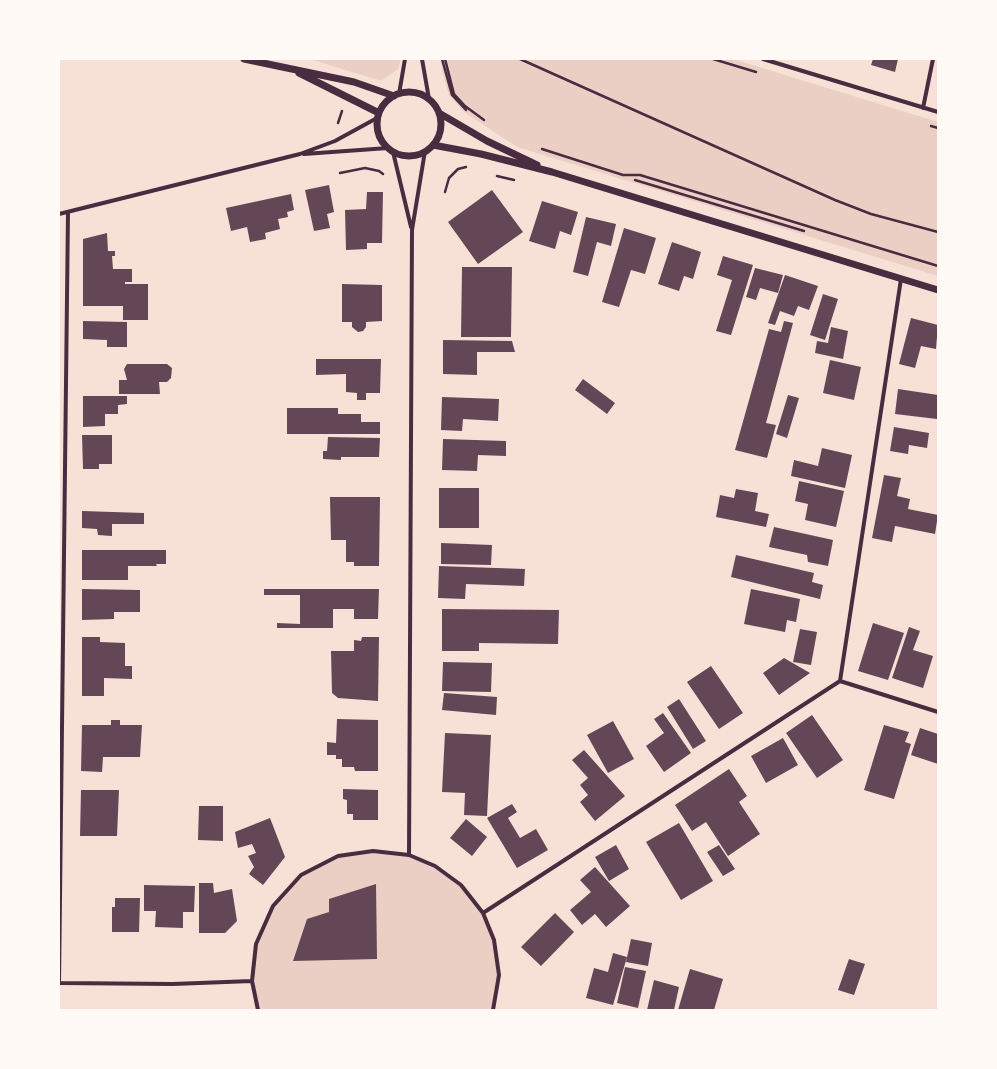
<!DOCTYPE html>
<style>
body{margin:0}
#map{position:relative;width:997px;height:1069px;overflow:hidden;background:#f7e1d7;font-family:Roboto,sans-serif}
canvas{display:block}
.frame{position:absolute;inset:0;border:60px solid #fffaf5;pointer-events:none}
</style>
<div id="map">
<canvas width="997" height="1069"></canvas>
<div class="frame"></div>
</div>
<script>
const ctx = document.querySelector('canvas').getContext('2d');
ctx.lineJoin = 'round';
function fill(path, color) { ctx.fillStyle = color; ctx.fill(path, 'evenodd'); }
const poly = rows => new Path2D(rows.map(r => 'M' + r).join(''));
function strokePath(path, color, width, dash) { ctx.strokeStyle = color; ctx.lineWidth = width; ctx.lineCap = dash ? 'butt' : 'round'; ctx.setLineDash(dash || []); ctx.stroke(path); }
const green = poly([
 [310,59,401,59,398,69,381,81],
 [441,59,733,59,938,122,938,276,517,147,464,112,449,95,442,71],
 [373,851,409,855,435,866,461,885,483,913,494,940,499,975,493,1010,258,1010,252,981,256,944,273,906,301,875,338,856]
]);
const building = poly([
 [873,59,898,59,895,72,871,65],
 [329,185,334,212,327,214,330,228,314,231,305,190],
 [492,190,523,232,478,264,448,222],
 [367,192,383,192,382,243,367,243,367,249,346,250,345,210,366,209],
 [291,194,294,210,287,212,288,217,278,219,280,229,265,233,266,239,250,242,247,227,231,231,226,208],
 [542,201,578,212,571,235,560,231,555,249,529,241],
 [586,217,616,224,611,246,597,242,588,276,573,272],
 [624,228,656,238,645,274,631,270,619,307,602,302],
 [107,233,108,251,115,251,115,256,112,256,113,269,132,269,132,282,125,282,125,284,148,284,148,320,123,320,123,306,83,306,83,239],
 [672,242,701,252,693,279,684,276,679,291,658,284],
 [723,256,753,265,731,335,716,331,732,280,717,275],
 [462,267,512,267,511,337,461,337],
 [755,268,783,275,778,293,760,288,756,300,746,297],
 [785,275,818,286,809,310,798,306,794,316,780,311,775,325,768,323],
 [342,284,382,285,382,321,366,322,366,327,363,331,358,332,352,327,352,322,342,322],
 [823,294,838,299,825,340,810,335],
 [911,318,938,325,936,349,921,346,915,368,899,364],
 [83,321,127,322,127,347,107,347,107,340,83,339],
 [784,321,793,323,766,423,776,425,767,458,735,450,769,329,781,332],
 [831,327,848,331,843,359,815,353,817,341,828,343],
 [443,340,512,341,515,352,477,352,477,375,443,374],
 [316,359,381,359,380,393,366,393,366,400,357,400,357,393,346,392,346,374,316,375],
 [830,360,861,367,854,400,823,393],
 [127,364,167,364,172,368,171,378,167,382,159,382,160,394,119,394,119,380,127,380,124,369],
 [583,379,615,403,607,414,575,390],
 [898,389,938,395,937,419,895,414],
 [788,395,799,398,787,438,776,434],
 [83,396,127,396,127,404,118,405,118,414,105,414,105,426,83,427],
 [442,397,499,399,498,421,463,419,462,431,441,430],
 [287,408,338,408,338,414,361,414,361,422,380,422,380,434,287,434],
 [894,427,929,433,927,448,909,445,908,454,890,451],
 [82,435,112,435,112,464,99,464,99,469,83,469],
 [328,437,380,438,379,457,341,457,341,460,323,459,323,451,327,451],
 [443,439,506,441,506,456,478,455,477,471,442,470],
 [822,448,852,455,845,488,791,476,794,460,818,466],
 [884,475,901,478,897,496,910,499,908,509,938,515,935,534,895,526,892,542,872,538],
 [799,481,844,491,836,527,805,520,808,504,795,501],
 [439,488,479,488,479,528,439,528],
 [736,489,758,493,755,511,769,514,766,527,716,517,720,495,734,498],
 [330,497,380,497,379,566,354,566,354,562,346,562,346,540,331,540],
 [82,511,144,513,144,524,112,524,112,536,98,535,97,529,82,528],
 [774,527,833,540,828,566,808,562,807,555,769,547],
 [441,543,492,545,491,565,441,564],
 [82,550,166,550,166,564,156,564,157,566,128,566,128,580,82,580],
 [736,555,814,573,812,582,823,585,820,599,731,577],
 [439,566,525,569,524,586,466,584,465,599,438,598],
 [82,589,140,590,140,612,114,612,114,619,82,620],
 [264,589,379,589,378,619,354,619,354,609,333,609,333,628,277,628,277,623,300,624,300,595,264,595],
 [751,589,800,599,796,622,787,620,785,632,744,624],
 [442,609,559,610,558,644,479,643,479,651,442,651],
 [873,623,904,633,888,680,858,671],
 [909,627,920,631,913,650,933,656,923,688,892,678],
 [800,629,817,632,811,665,793,662],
 [82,637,100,637,100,642,125,643,125,666,132,666,132,679,104,678,104,696,82,696],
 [362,637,379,637,378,701,338,698,332,693,331,651,354,651,354,640,361,641],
 [784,658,810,673,779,695,763,673],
 [443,662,492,663,491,692,442,691],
 [711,666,743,713,719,729,687,682],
 [444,693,497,697,496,715,442,710],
 [679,699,706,741,693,749,667,707],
 [663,713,691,753,664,772,646,746,664,733,654,719],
 [812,715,843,760,817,778,786,733],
 [337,719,378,720,378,771,355,771,354,767,342,767,342,759,336,759,336,755,327,755,327,742,336,743],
 [111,720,120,720,120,725,142,725,140,757,103,757,102,772,81,771,82,725,111,725],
 [613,721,634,759,608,773,587,735],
 [884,725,909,732,905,742,911,744,894,799,864,790],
 [920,728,938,734,938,764,911,755],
 [445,733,491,735,487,816,464,815,465,793,442,792],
 [783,738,798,765,766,783,751,756],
 [584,750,625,796,595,821,580,802,588,795,580,785,588,778,572,760],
 [729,769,747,796,739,802,760,834,728,856,706,822,692,831,675,805],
 [343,789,378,790,378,820,353,820,353,814,347,814,347,800,343,799],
 [81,790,119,790,117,836,80,836],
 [512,804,517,812,508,818,520,838,536,829,548,850,517,868,487,818],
 [199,806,223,806,223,841,198,840],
 [270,818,285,857,263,885,249,874,254,867,248,856,256,853,252,844,238,848,235,832],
 [466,819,487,837,472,856,450,838],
 [679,823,713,881,681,900,646,842],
 [616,845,629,869,609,881,595,857],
 [719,845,735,869,723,876,707,852],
 [595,867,630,906,606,927,595,914,582,925,570,910,591,892,580,880],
 [199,883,213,883,214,893,232,889,237,921,225,933,199,933],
 [376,884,377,959,293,961,307,919,329,912,329,899],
 [144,885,195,886,194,912,183,912,183,928,155,927,156,911,144,911],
 [115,898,140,898,139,932,112,932,112,907,115,907],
 [555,913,574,932,541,966,521,947],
 [631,939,652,943,648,966,626,962],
 [613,953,627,957,613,1005,586,998,594,968,608,972],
 [849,959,865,964,854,995,838,990],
 [625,967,646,971,638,1008,617,1003],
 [690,969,723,979,714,1010,678,1010],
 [654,980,679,987,674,1010,647,1010]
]);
const path = poly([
 [442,59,452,95,466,110],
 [445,59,454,94,465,106,484,120],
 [520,59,835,200,871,214,938,232],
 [713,59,756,72],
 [338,123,342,111],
 [931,126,938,128],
 [542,149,623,175,640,175,938,266],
 [340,173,365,168,379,171,383,174],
 [497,176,514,180],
 [635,180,804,231],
 [445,192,449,178,458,169,466,167]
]);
const minor = poly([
 [422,59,429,99],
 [763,59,938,112],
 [399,94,405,59],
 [923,108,933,59],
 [393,152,411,227],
 [304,154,388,148],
 [59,214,300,154,335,141,377,118],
 [840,681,901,279],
 [840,681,938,712],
 [409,855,412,230,425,151],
 [483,913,840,681],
 [59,983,68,212],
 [59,983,173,984,252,981],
 [258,1010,252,981,256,944,273,906,301,875,338,856,373,851,409,855,435,866,461,885,483,913,494,940,499,975,493,1010]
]);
const tertiary = poly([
 [244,59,354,82,394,96],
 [299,73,379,113],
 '377 124a32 32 0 1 1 64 0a32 32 0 1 1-64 0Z',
 [439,113,487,141,537,165],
 [433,145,481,154,552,172,938,290]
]);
fill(green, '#ebcfc5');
fill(building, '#644757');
strokePath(path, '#4a2c40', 2.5);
strokePath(minor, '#4a2c40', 4);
strokePath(tertiary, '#4a2c40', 7);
</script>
